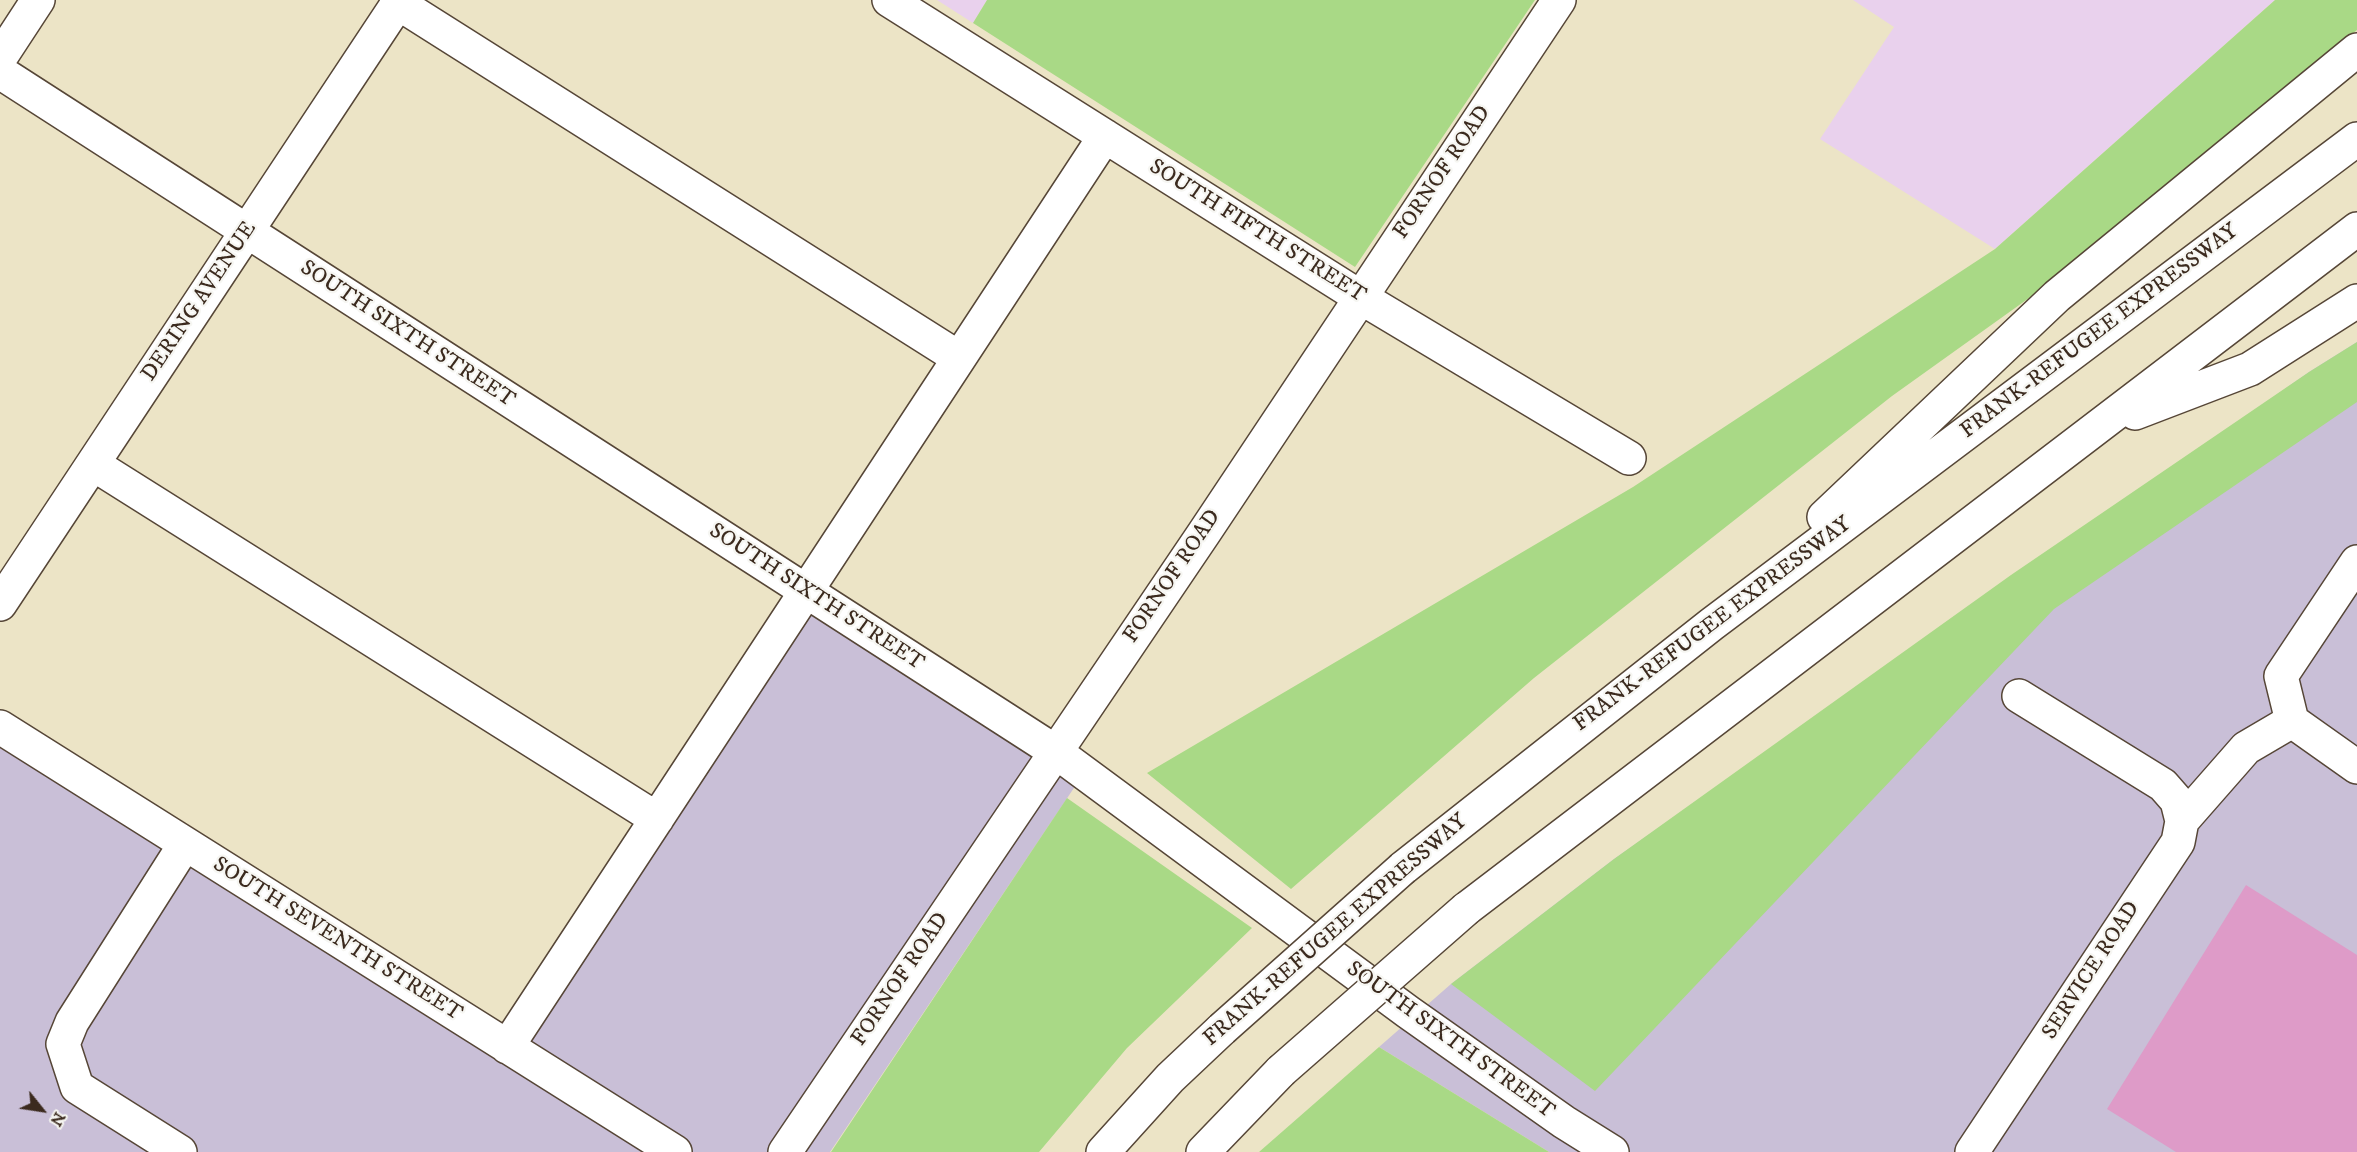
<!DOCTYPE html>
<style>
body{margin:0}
#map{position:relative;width:2357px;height:1152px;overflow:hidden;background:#ece4c6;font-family:"IM FELL DW Pica",serif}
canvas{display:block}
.north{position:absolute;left:12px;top:1080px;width:60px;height:60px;-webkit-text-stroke:4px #f6f6f2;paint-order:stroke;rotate:120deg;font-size:16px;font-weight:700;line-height:24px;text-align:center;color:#3b2a1e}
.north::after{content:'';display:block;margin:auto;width:21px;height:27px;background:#3b2a1e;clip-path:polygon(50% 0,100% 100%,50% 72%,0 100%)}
</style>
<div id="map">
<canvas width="2357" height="1152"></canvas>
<div class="north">N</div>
</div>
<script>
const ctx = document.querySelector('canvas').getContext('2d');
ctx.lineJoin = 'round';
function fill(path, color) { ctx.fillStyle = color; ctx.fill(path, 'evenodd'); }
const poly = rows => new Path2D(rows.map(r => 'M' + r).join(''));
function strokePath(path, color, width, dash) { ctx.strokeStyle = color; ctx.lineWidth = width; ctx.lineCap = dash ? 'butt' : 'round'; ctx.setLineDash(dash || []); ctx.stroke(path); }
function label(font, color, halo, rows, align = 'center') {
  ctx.font = font + ' "IM FELL DW Pica",serif'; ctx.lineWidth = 4.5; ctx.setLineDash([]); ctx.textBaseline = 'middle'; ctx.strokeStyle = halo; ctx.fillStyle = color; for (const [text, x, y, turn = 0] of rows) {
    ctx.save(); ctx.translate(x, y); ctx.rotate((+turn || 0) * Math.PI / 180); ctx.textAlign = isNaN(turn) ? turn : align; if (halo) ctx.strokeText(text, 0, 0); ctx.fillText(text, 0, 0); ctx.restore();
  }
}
const built = poly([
 [937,0,987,0,973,23],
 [1853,0,2275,0,1995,249,1820,139,1894,27]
]);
const industrial = poly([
 [2357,342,2357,1152,1549,1152,1379,1047,1451,984,1614,859,2309,372],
 [808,581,1090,764,830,1152,0,1152,0,729,503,1051]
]);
const green = poly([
 [987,0,1535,0,1355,267,973,23],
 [2275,0,2357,0,2357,30,2043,288,1892,396,1534,678,1291,889,1147,773,1633,487,1995,249],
 [2357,342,2357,402,2054,609,1595,1091,1451,984,1614,859,2011,575,2309,372],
 [1067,798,1252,928,1127,1048,1039,1152,831,1152],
 [1379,1047,1549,1152,1259,1152]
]);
const building = poly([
 [2246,885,2357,955,2357,1152,2176,1152,2107,1109]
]);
const minor = poly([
 [889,0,1360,297,1629,458],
 [398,3,959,358],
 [0,58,38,0],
 [0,72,1056,752,1408,1012,1564,1122,1612,1152],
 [93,464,657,819],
 [2357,562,2281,676,2292,721,2357,767],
 [0,604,400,0],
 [0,727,675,1152],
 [2182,821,2246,748,2292,721],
 [507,1047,1105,136],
 [180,1152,77,1087,63,1044,72,1022,185,844],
 [785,1152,1204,533,1559,0],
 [1972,1152,2178,842,2182,821,2177,801,2163,785,2019,696]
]);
const highway = poly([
 [2135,413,2250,369,2357,301],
 [1824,517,2057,296,2357,50],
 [1403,868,1712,624,2357,139],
 [1466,909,2357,229],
 [1103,1152,1170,1078,1222,1029],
 [1203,1152,1281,1071]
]);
const highwayBridge = poly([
 [1222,1029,1403,868],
 [1281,1071,1466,909]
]);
const streetNames = [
 ["FORNOF ROAD",1443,173,-56],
 ["SOUTH FIFTH STREET",1257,232,32],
 ["DERING AVENUE",200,302,-56],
 ["FRANK-REFUGEE EXPRESSWAY",2100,332,-37],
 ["SOUTH SIXTH STREET",407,335,33],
 ["FORNOF ROAD",1173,577,-56],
 ["SOUTH SIXTH STREET",816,598,33],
 ["FRANK-REFUGEE EXPRESSWAY",1713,625,-37],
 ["FRANK-REFUGEE EXPRESSWAY",1336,931,-41],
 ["SOUTH SEVENTH STREET",337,940,32],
 ["SERVICE ROAD",2092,971,-57],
 ["FORNOF ROAD",901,980,-56],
 ["SOUTH SIXTH STREET",1450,1041,36]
];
fill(built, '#e9d1ed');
fill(industrial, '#c9bfd7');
fill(green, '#a9d986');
fill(building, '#de9bc8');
strokePath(minor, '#564637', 36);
strokePath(highway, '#564637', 36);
strokePath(minor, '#fff', 33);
strokePath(highway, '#fff', 33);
strokePath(highwayBridge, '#564637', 36, []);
strokePath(highwayBridge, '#fff', 33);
label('22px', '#3b2a1e', '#f6f6f2', streetNames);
</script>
